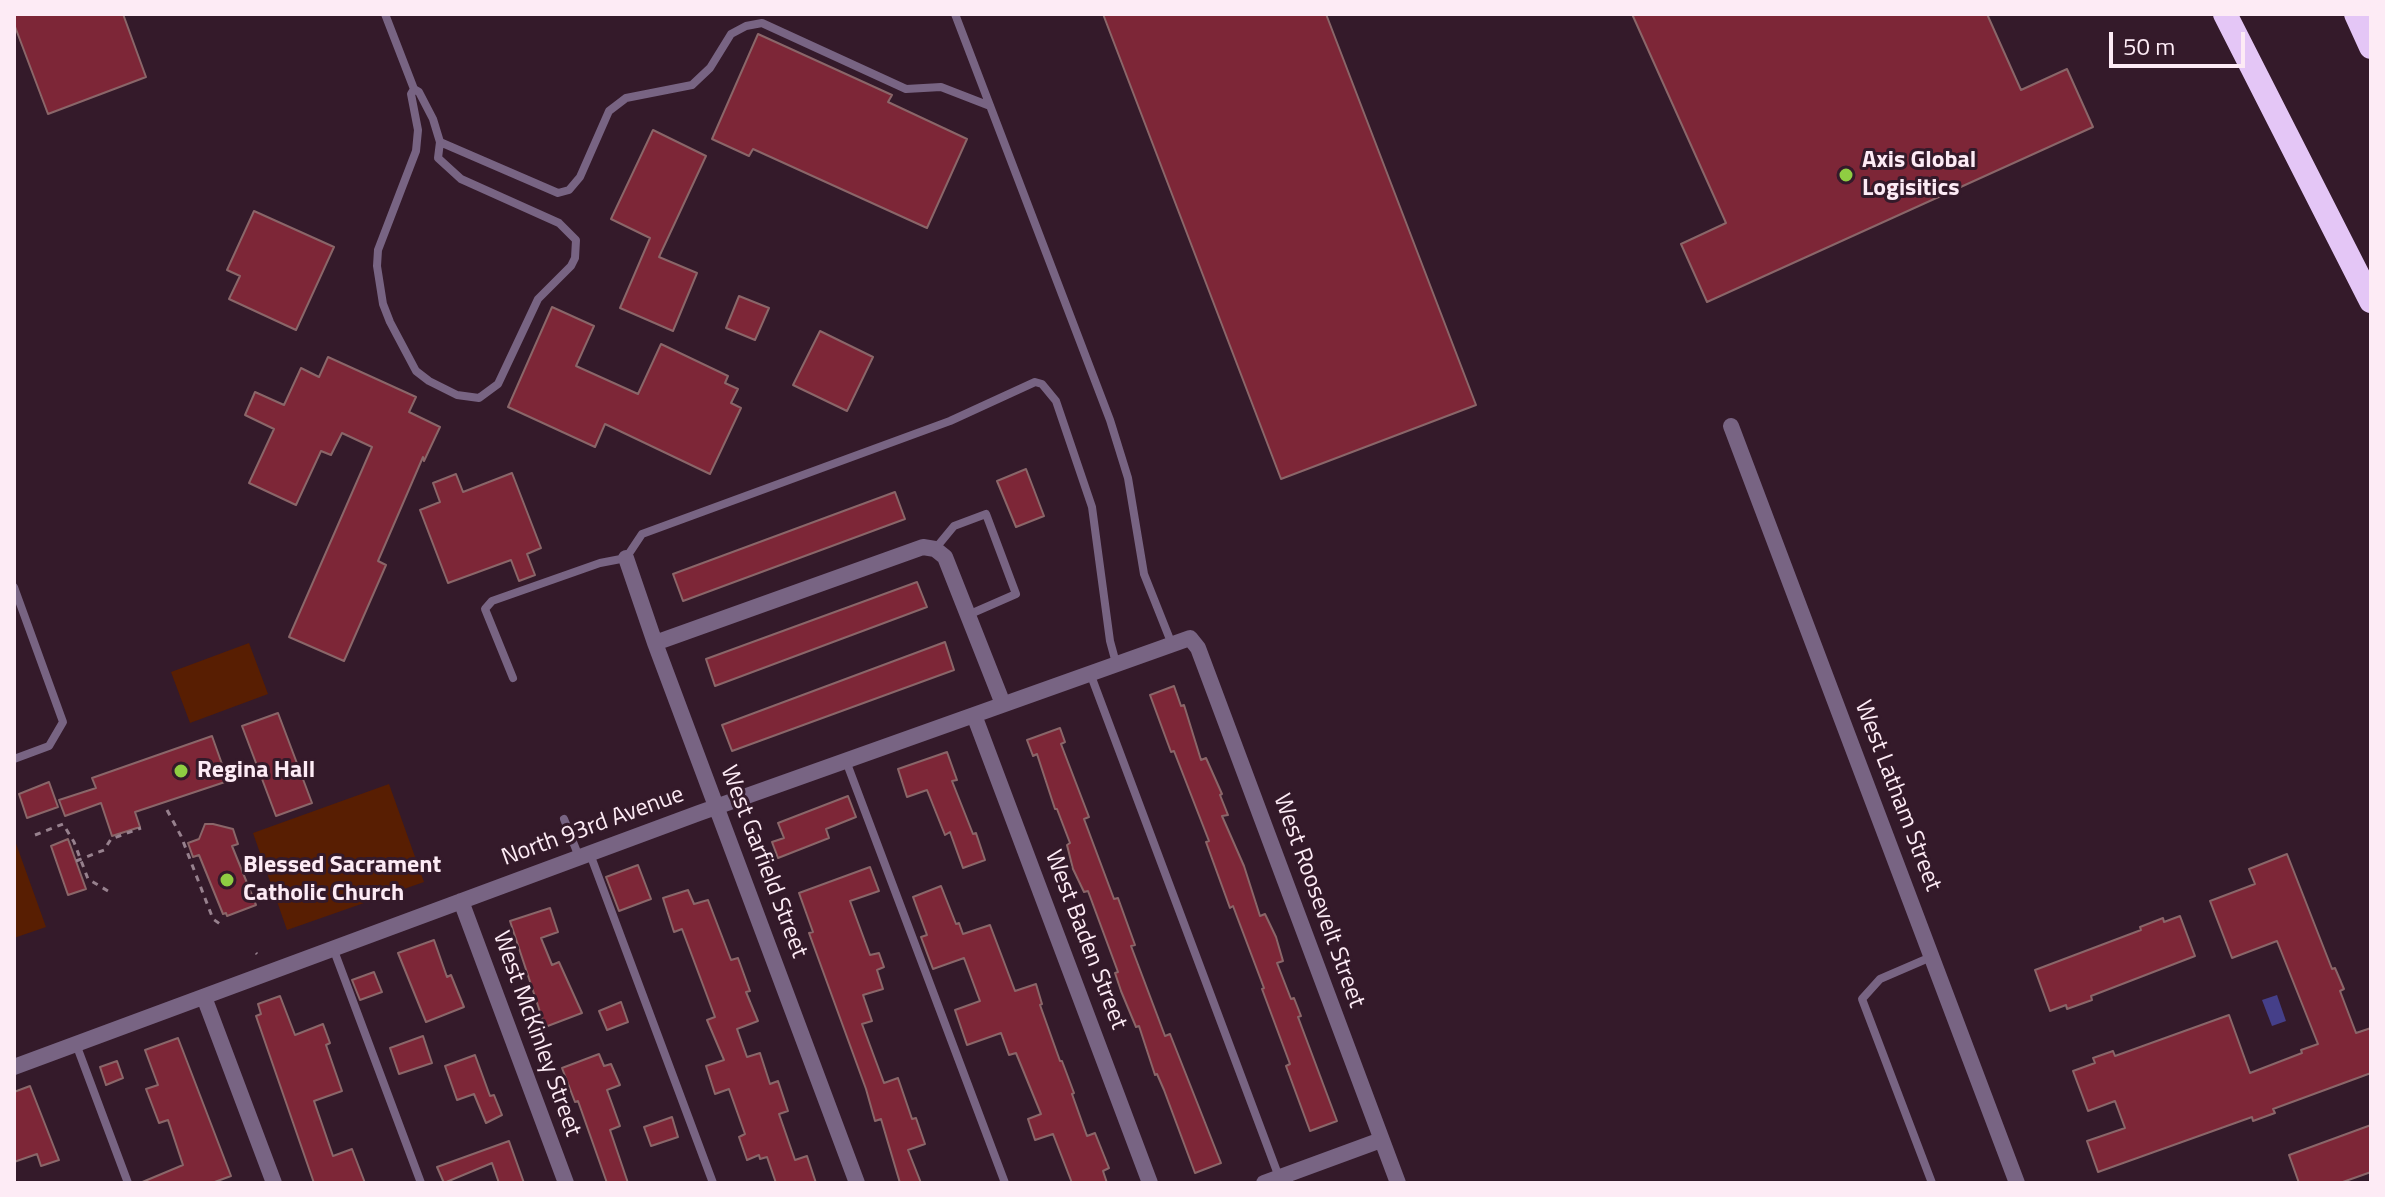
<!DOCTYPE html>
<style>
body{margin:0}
#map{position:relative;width:2385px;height:1197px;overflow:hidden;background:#341a2a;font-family:"Titillium Web",sans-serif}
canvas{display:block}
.frame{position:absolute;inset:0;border:16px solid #fdebf5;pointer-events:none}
.scale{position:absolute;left:2109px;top:32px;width:136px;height:36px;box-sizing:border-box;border:4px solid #fdebf5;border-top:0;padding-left:10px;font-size:24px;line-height:28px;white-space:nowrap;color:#fdebf5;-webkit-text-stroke:6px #341a2a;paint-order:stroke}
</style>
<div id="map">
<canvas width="2385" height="1197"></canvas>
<div class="frame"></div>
<div class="scale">50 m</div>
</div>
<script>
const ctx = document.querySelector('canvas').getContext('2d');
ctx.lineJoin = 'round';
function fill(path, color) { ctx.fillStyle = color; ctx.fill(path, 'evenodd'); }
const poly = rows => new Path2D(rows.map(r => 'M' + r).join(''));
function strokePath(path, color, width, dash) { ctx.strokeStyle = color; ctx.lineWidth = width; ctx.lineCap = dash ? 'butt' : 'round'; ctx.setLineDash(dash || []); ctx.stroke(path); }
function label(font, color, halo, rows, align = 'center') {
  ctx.font = font + ' "Titillium Web",sans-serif'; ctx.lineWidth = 6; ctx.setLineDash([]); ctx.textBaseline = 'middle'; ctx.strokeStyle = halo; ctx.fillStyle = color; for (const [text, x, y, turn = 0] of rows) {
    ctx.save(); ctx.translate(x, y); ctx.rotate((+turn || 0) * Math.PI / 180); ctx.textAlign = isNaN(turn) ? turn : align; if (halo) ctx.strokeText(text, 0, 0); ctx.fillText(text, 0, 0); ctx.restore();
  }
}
const green = poly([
 [249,643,268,694,190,723,171,672],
 [389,784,424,882,287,930,253,833],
 [14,838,46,927,14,938]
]);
const water = poly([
 [2277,995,2286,1021,2272,1026,2262,1000]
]);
const building = poly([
 [14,14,123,14,146,77,48,114,14,24,14,14],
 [1103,14,1326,14,1476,405,1281,479,1103,14],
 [1632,14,1987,14,2021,90,2067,69,2093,127,1707,302,1681,244,1726,223,1632,14],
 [758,34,892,95,888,102,967,139,927,228,753,149,749,156,712,139,758,34],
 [653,130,706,156,659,257,697,273,673,331,620,308,650,238,611,219,653,130],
 [254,211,334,247,296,330,229,299,240,276,227,270,254,211],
 [739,296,769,308,755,340,726,328,739,296],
 [552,307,594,326,576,366,638,394,661,344,728,376,725,383,738,389,731,403,741,408,710,474,605,424,595,447,508,407,552,307],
 [820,331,873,357,847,411,793,385,820,331],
 [328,357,416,397,409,412,440,427,424,461,423,457,378,561,386,565,344,661,289,637,372,447,342,433,331,455,321,451,296,505,249,483,274,429,245,415,255,392,284,405,301,368,319,377,328,357],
 [1026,469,1044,516,1016,527,997,481,1026,469],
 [512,473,541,548,527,554,535,575,519,581,511,560,448,583,420,510,440,502,433,483,456,474,463,492,512,473],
 [895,492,905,519,683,601,673,574,895,492],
 [917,582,927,607,715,686,706,659,917,582],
 [945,642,954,670,732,751,722,725,945,642],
 [1174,686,1181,706,1184,705,1201,760,1206,758,1222,794,1220,795,1228,815,1222,816,1244,866,1260,916,1265,914,1276,937,1283,961,1277,963,1291,999,1294,998,1301,1016,1298,1017,1337,1121,1310,1131,1286,1066,1290,1064,1262,989,1264,988,1233,906,1230,908,1206,842,1209,841,1174,751,1171,752,1150,695,1174,686],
 [278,713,312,803,276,816,242,726,278,713],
 [1060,728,1065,742,1061,744,1089,817,1084,819,1114,899,1118,898,1135,945,1131,946,1165,1036,1170,1034,1221,1163,1195,1173,1164,1090,1157,1074,1155,1075,1139,1026,1136,1027,1121,991,1115,973,1118,972,1088,891,1084,892,1073,869,1067,845,1070,843,1057,809,1055,809,1037,754,1033,756,1027,740,1060,728],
 [212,736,228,781,135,812,140,827,112,836,101,803,65,816,59,800,96,788,92,778,212,736],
 [947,752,957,780,952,781,973,834,976,833,985,860,963,868,950,832,945,835,927,790,907,797,898,769,947,752],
 [49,782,58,807,27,818,19,794,49,782],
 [848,796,856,817,826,829,829,838,778,858,772,842,784,838,778,823,848,796],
 [205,824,213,824,233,829,238,844,232,846,256,905,227,916,226,913,223,914,199,855,193,857,188,843,199,839,205,824],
 [68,839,86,889,68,895,51,846,68,839],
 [2287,854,2332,969,2335,968,2344,989,2340,991,2356,1033,2371,1028,2371,1073,2273,1109,2275,1113,2253,1121,2252,1117,2098,1172,2087,1141,2125,1128,2115,1101,2088,1111,2073,1071,2095,1063,2093,1058,2113,1051,2115,1056,2229,1015,2250,1073,2302,1053,2301,1050,2318,1044,2277,941,2232,958,2210,901,2255,884,2249,869,2287,854],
 [638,865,651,899,619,911,606,877,638,865],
 [870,867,879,891,850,901,870,955,879,953,884,967,877,970,883,989,863,995,872,1021,862,1024,884,1083,898,1078,912,1119,916,1118,925,1144,908,1150,921,1183,900,1183,881,1119,875,1121,866,1089,809,933,813,932,799,893,870,867],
 [941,886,956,924,959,923,963,934,990,925,1015,991,1036,984,1042,1004,1040,1005,1060,1061,1062,1061,1074,1093,1072,1094,1087,1136,1095,1133,1109,1168,1103,1171,1107,1183,1072,1183,1053,1134,1035,1140,1028,1119,1041,1114,1016,1053,1009,1055,1001,1033,967,1045,955,1010,980,1001,964,958,933,969,921,937,927,935,913,897,941,886],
 [688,890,694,904,708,900,731,960,738,958,750,991,746,992,758,1021,737,1029,747,1057,760,1053,770,1084,778,1081,788,1111,779,1114,795,1160,807,1156,816,1183,776,1183,767,1157,760,1159,759,1155,747,1160,739,1137,745,1134,729,1089,715,1094,706,1066,724,1060,707,1020,715,1017,682,929,674,932,663,898,688,890],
 [550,908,558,932,541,938,552,965,559,962,582,1013,545,1027,510,921,550,908],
 [2180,916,2195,956,2091,996,2092,1000,2067,1009,2066,1005,2050,1011,2035,970,2141,930,2140,927,2163,918,2164,922,2180,916],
 [434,940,447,977,451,975,464,1007,426,1022,398,953,434,940],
 [374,972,382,992,360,1000,352,980,374,972],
 [280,996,295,1035,323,1024,330,1043,326,1045,342,1091,314,1101,333,1156,352,1149,365,1183,314,1183,256,1016,261,1014,258,1004,280,996],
 [621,1002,628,1022,607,1030,599,1011,621,1002],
 [423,1036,432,1063,399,1074,390,1048,423,1036],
 [178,1038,231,1176,212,1183,140,1183,183,1165,168,1120,159,1123,146,1089,158,1085,145,1050,178,1038],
 [599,1054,604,1066,611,1064,620,1085,607,1090,620,1126,610,1130,628,1183,607,1183,578,1101,575,1102,562,1068,599,1054],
 [475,1055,490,1096,494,1095,502,1115,486,1123,474,1094,457,1100,445,1066,475,1055],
 [117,1061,123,1078,106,1085,100,1067,117,1061],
 [30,1086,59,1160,41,1166,37,1154,14,1162,14,1092,30,1086],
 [672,1117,678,1137,651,1146,644,1127,672,1117],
 [2371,1125,2371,1172,2340,1183,2299,1183,2289,1155,2371,1125],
 [509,1141,524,1183,499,1183,492,1163,444,1183,437,1167,509,1141]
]);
const path = poly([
 [167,810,181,836,213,919,220,924],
 [35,835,63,824,74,842,88,879,113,894],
 [76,861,104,850,111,839,141,828],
 [256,953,257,954]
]);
const service = poly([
 [385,14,414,89,419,92,433,119,440,142,438,158,461,179,559,223,576,240,575,258,571,266,538,299,498,384,479,398,457,395,429,381,416,371,390,322,383,304,377,266,378,250,416,151,418,130,411,94,414,89],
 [955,14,1110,420,1128,478,1144,574,1171,642],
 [440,142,558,193,569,190,580,177,609,111,626,98,692,85,710,68,731,34,746,26,762,23,906,89,941,87,990,106],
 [935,549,954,526,986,514,1016,594,968,615],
 [14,587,63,722,49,746,14,759],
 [1090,673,1279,1177],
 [513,678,485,609,492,601,600,563,626,558,642,534,950,421,1035,382,1042,384,1056,401,1092,507,1110,641,1116,663],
 [846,761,1005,1183],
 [564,819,579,857],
 [590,854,713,1183],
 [333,948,421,1183],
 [1931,957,1880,979,1862,999,1932,1183],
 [76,1044,128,1183]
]);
const minor = poly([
 [1731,426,2017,1183],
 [626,558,655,643,857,1183],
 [655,643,923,547,935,549,945,557,1003,704],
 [974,715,1150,1183],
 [461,901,566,1183],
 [204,997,274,1183],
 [14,1067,699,813,1190,638,1198,648,1398,1183],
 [1264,1183,1381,1140]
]);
const motorway = poly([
 [2225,14,2371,301],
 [2356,14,2371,47]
]);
const markers = [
 [1846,175,8,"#8fcd42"],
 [181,771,8,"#8fcd42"],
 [227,880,8,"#8fcd42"]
];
const poiNames = [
 ["Axis Global",1862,161],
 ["Logisitics",1862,189],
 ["Regina Hall",197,771],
 ["Blessed Sacrament",243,866],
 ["Catholic Church",243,894]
];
const streetNames = [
 ["West Latham Street",1897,796,69],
 ["North 93rd Avenue",593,827,-20],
 ["West Garfield Street",763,862,69],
 ["West Roosevelt Street",1318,901,70],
 ["West Baden Street",1085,940,69],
 ["West McKinley Street",536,1034,70]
];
fill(green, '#581e02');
fill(water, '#453f89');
fill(building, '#7d2637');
strokePath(building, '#8a6669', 2);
strokePath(path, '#97818e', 3, [6, 6]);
strokePath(service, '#786483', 8);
strokePath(minor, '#786483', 16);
strokePath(motorway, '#e4c6f6', 24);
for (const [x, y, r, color] of markers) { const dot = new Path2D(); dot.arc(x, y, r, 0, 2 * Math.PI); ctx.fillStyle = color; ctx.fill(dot); strokePath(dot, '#341a2a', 3); }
label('bold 24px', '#fdebf5', '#341a2a', poiNames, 'left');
label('24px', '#fdebf5', '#341a2a', streetNames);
</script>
